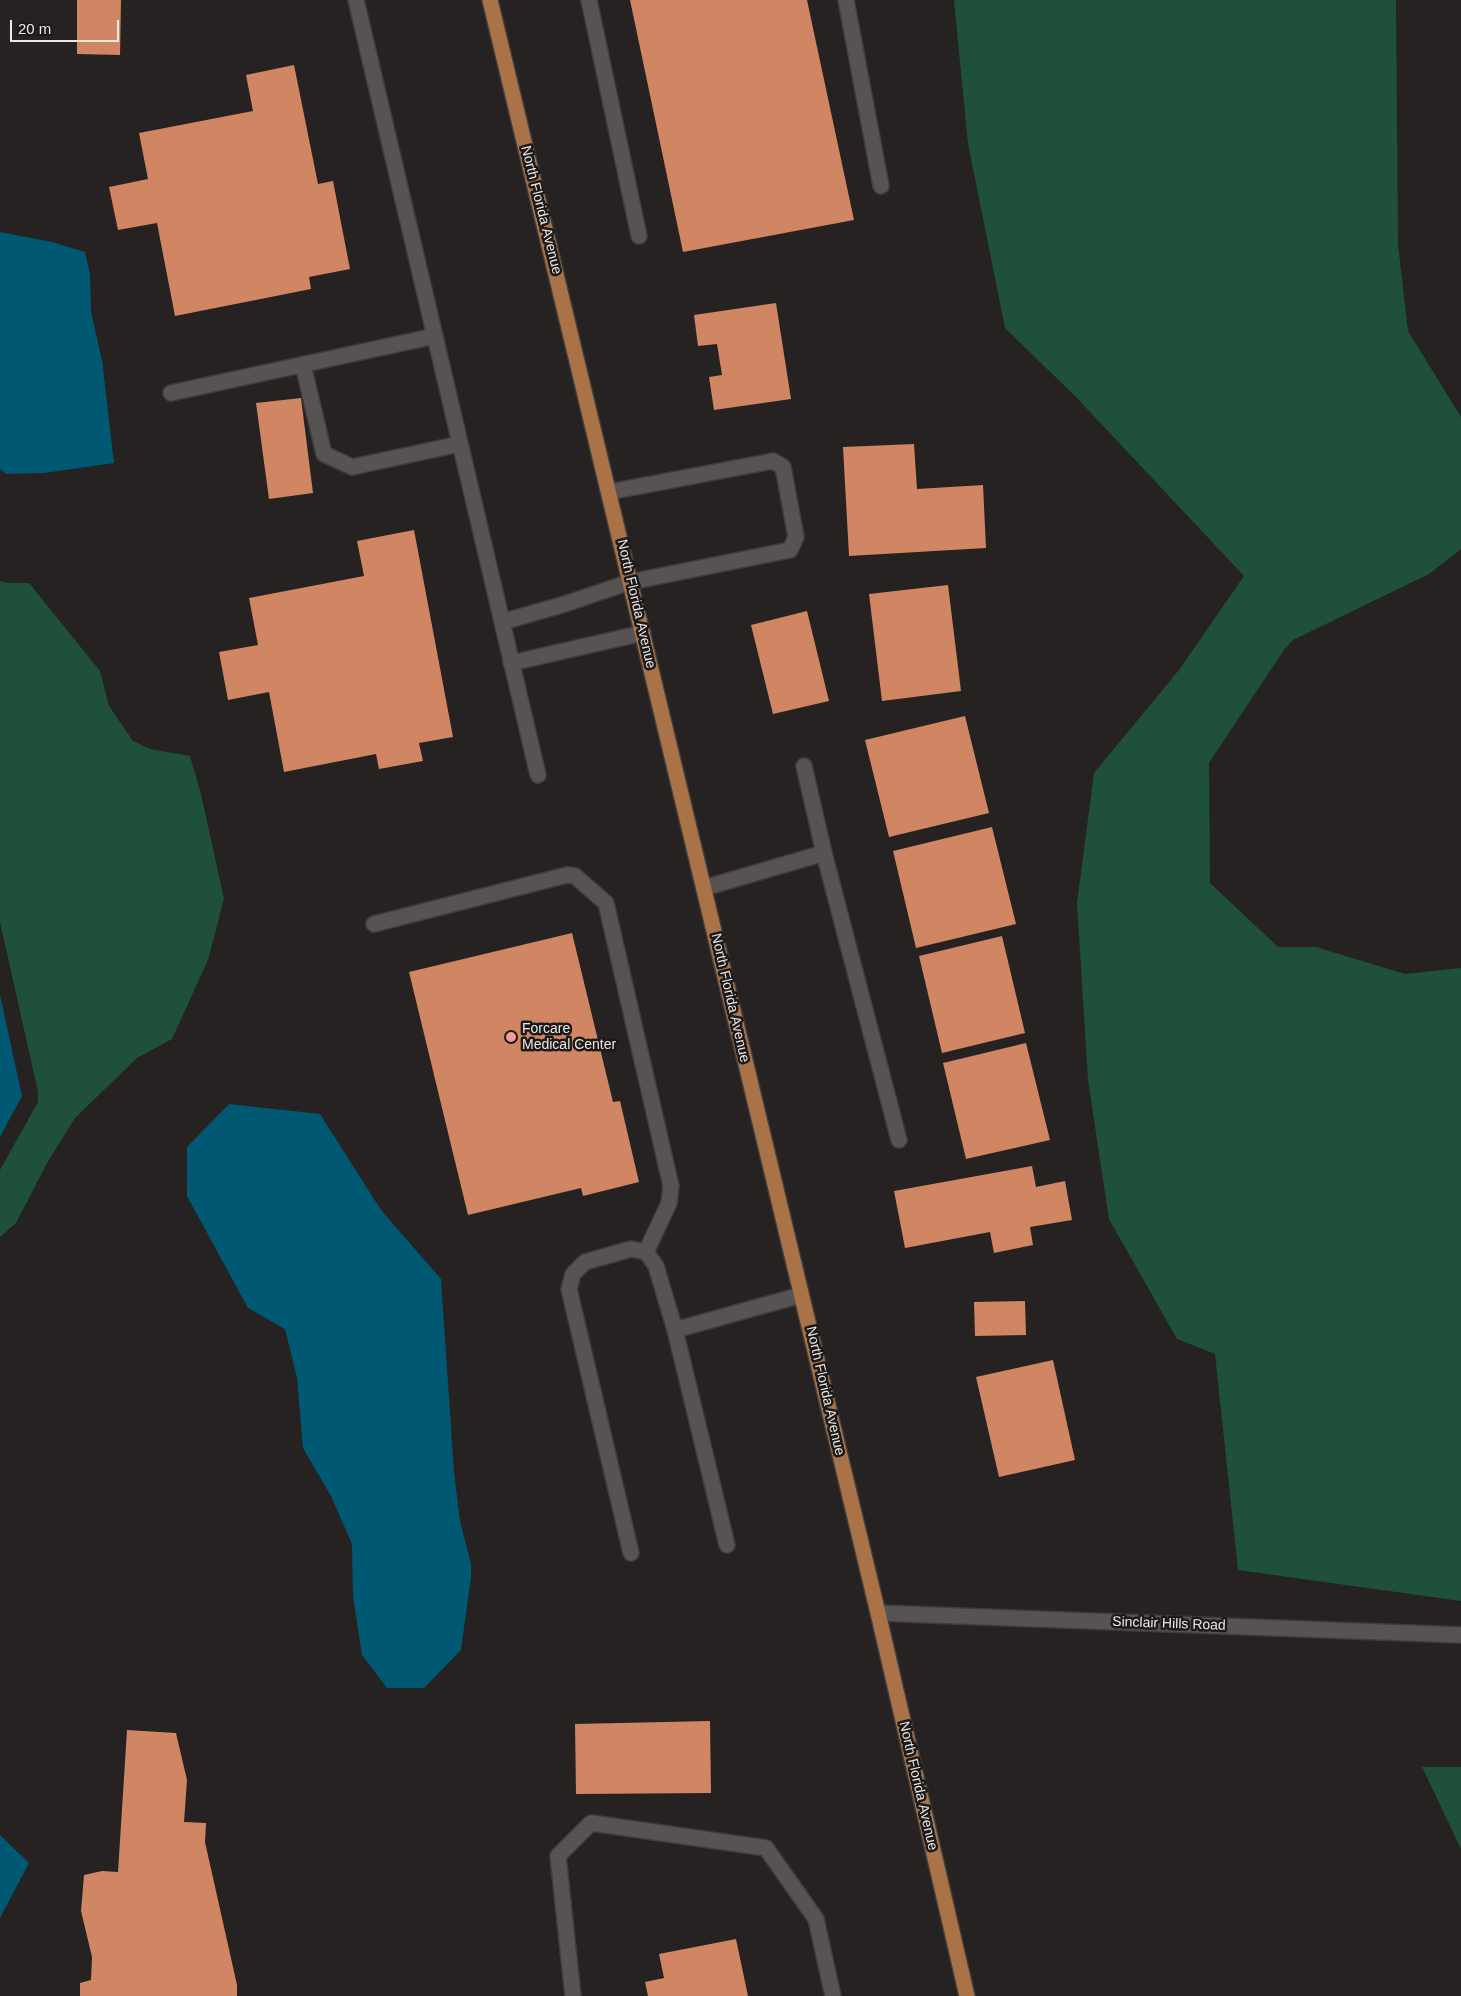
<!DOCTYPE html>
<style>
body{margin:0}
#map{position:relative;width:1461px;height:1996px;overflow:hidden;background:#252221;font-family:Helvetica,sans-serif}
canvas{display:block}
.scale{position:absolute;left:10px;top:20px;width:109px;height:22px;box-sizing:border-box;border:2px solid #ebe8e8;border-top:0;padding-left:6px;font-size:15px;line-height:18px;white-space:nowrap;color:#ebe8e8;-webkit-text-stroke:4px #1c1918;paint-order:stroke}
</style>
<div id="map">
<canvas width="1461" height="1996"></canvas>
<div class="scale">20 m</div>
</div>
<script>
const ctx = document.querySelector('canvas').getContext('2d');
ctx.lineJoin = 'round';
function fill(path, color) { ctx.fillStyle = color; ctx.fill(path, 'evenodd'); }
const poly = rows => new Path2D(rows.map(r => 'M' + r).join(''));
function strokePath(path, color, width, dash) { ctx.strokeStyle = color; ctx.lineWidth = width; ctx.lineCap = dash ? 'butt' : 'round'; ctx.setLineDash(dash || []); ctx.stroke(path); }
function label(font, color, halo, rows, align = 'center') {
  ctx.font = font + ' Helvetica,sans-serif'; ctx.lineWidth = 5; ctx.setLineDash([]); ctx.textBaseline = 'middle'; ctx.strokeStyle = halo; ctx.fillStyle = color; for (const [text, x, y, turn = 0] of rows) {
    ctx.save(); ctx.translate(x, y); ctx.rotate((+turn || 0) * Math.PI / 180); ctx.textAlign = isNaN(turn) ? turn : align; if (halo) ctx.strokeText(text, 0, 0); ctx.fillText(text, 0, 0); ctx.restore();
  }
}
const green = poly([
 [954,0,1396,0,1398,244,1408,331,1461,417,1461,549,1429,574,1293,640,1284,650,1209,763,1210,883,1278,947,1316,947,1405,974,1461,968,1461,1601,1238,1570,1215,1354,1177,1339,1109,1219,1088,1080,1077,903,1094,773,1179,670,1244,576,1076,397,1005,328,968,144],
 [0,581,8,583,29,583,100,671,109,706,133,741,150,749,190,756,201,794,224,899,208,960,172,1039,137,1058,75,1118,47,1163,16,1223,0,1237,0,1170,38,1102,38,1092,0,922],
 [1422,1767,1461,1767,1461,1849]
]);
const water = poly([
 [0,232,52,242,85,252,90,274,91,312,102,360,114,463,44,473,6,474,0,469],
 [0,995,22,1096,0,1137],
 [229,1104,320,1114,381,1210,441,1279,454,1472,460,1521,471,1564,471,1577,461,1650,424,1688,387,1688,362,1655,353,1597,352,1544,331,1496,303,1448,297,1378,285,1329,248,1308,187,1196,187,1147],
 [0,1835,29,1863,0,1918]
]);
const building = poly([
 [77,0,121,0,120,55,77,54],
 [630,0,807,0,854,220,683,252],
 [294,65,318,184,333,181,350,269,309,277,311,289,175,316,157,223,118,230,109,187,148,179,139,133,253,111,246,75],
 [776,303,791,399,714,410,709,377,722,375,717,344,698,346,694,315],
 [301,398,313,493,269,499,256,403],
 [914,444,917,489,983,485,986,548,849,556,843,447],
 [414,530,453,737,419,743,423,761,379,769,376,754,284,772,269,692,228,700,219,652,258,645,249,598,364,576,357,541],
 [948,585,961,691,882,701,869,594],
 [807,611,829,701,773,714,751,625],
 [965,716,989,813,889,837,865,740],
 [992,827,1016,924,916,948,893,851],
 [572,933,613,1102,620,1101,639,1182,583,1196,581,1188,468,1215,409,972],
 [1002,936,1025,1033,942,1053,919,956],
 [1026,1043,1050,1140,966,1159,943,1063],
 [1032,1166,1036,1187,1065,1181,1072,1220,1030,1227,1033,1245,994,1253,990,1232,905,1248,894,1191],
 [1025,1301,1026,1335,975,1336,974,1302],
 [1053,1360,1075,1460,999,1477,976,1377],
 [710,1721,711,1793,576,1794,575,1724],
 [127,1730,176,1733,187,1780,184,1822,206,1823,205,1842,237,1985,237,1996,80,1996,80,1983,91,1980,92,1957,81,1911,84,1875,102,1871,118,1872],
 [736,1939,748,1996,648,1996,645,1982,664,1978,659,1954]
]);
const service = poly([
 [356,0,538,775],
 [589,0,639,236],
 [846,0,881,186],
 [303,365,324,454,352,467,460,444],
 [171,393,435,336],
 [502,622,565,604,630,582,790,550,796,537,783,467,773,461,609,492],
 [511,663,643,633],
 [804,766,824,853],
 [704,888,824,853,899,1140],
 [374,924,567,875,575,876,606,903,671,1186,669,1203,646,1252],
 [675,1330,727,1545],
 [631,1553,569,1289,573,1274,585,1262,631,1249,646,1252,656,1266,675,1330,801,1295],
 [573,1996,558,1856,591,1823,766,1848,816,1919,833,1996]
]);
const minor = poly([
 [878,1613,1461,1635]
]);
const primary = poly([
 [490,0,878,1613,967,1996]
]);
const markers = [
 [511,1037,6,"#f59b9a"]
];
const streetNames = [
 ["North Florida Avenue",541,210,76],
 ["North Florida Avenue",636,604,77],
 ["North Florida Avenue",730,998,77],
 ["North Florida Avenue",825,1391,77],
 ["Sinclair Hills Road",1169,1624,2],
 ["North Florida Avenue",918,1786,77]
];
const poiNames = [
 ["Forcare",522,1029],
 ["Medical Center",522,1045]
];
fill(green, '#1f503b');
fill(water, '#005872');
fill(building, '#d08662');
strokePath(service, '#3f3c3c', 18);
strokePath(minor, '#3f3c3c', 18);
strokePath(primary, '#3f3c3c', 18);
strokePath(service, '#575352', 15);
strokePath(minor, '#575352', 15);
strokePath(primary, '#a97347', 15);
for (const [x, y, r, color] of markers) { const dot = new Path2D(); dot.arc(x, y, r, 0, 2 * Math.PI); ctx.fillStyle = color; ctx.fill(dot); strokePath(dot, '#1c1918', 2); }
label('14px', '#ebe8e8', '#1c1918', streetNames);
label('14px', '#ebe8e8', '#1c1918', poiNames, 'left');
</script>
